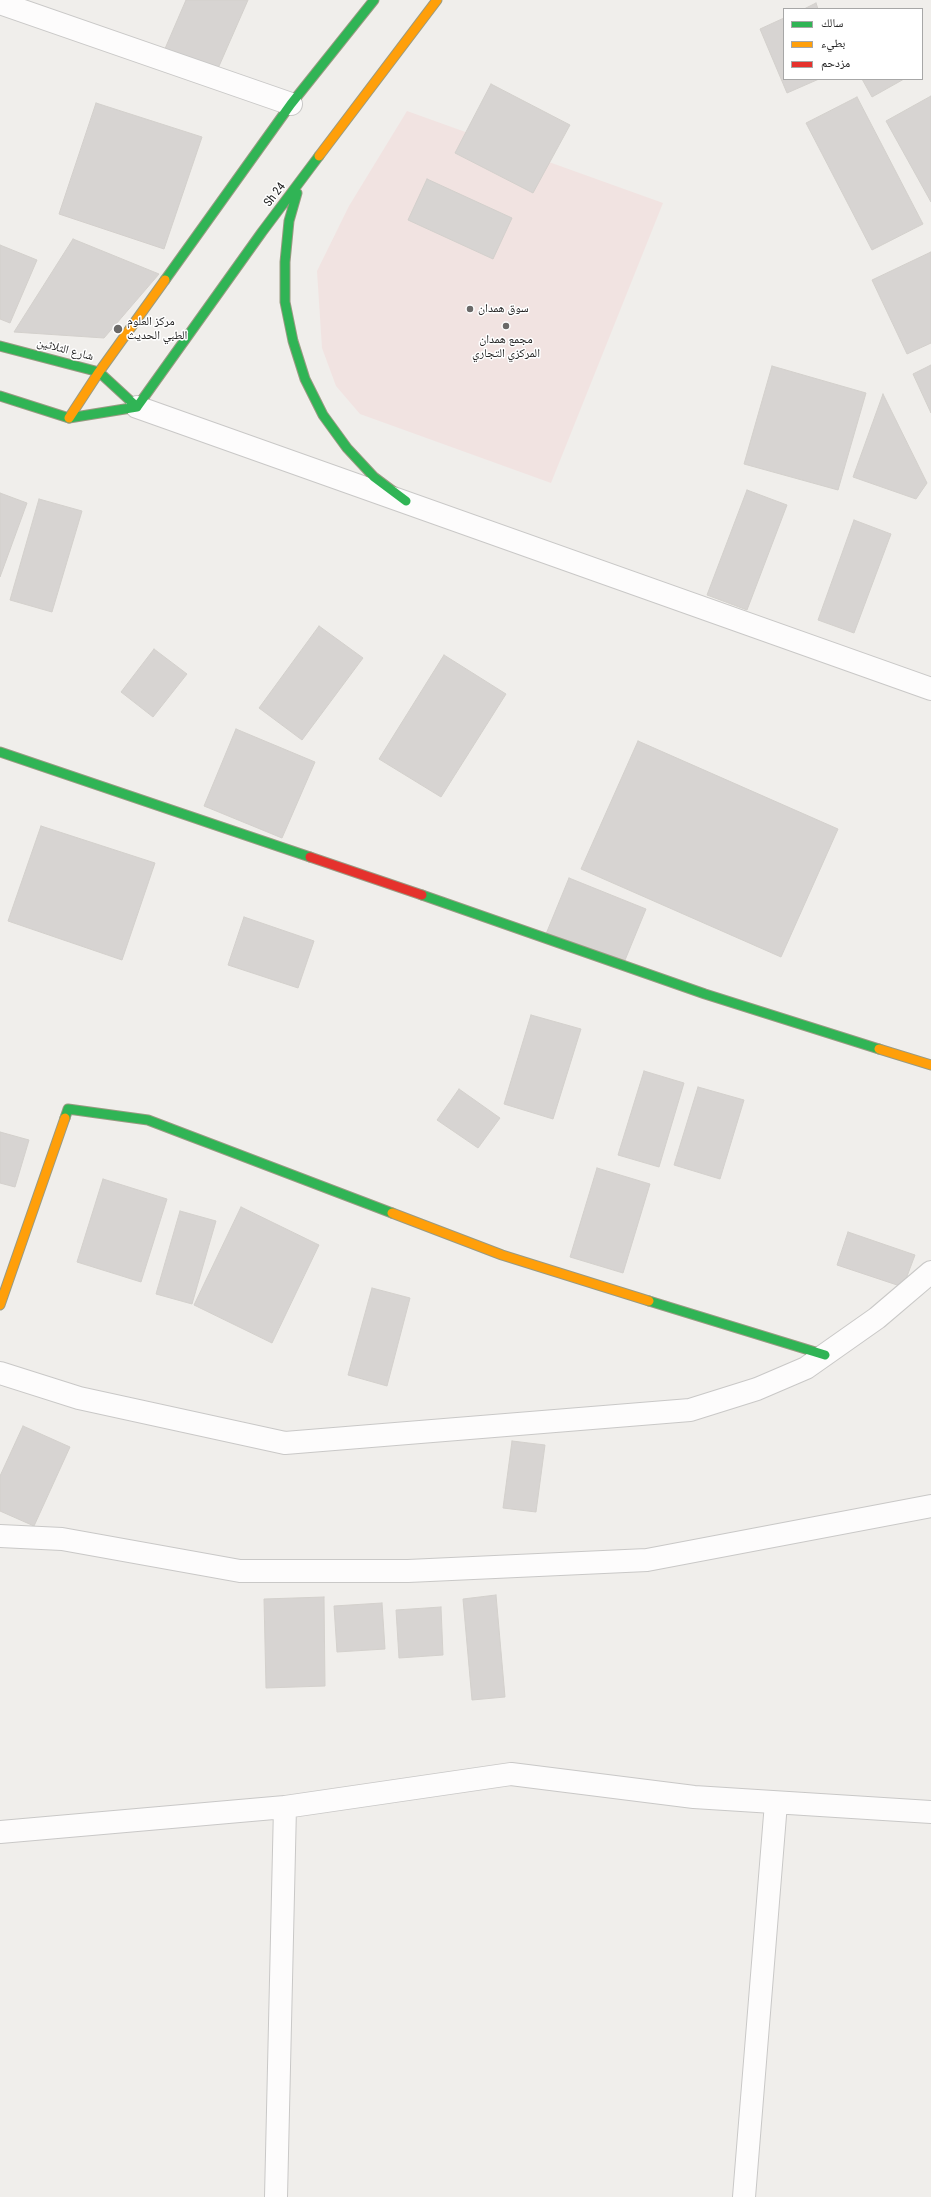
<!DOCTYPE html>
<meta charset="utf-8">
<style>
body{margin:0}
#map{position:relative;width:931px;height:2197px;overflow:hidden;background:#f0eeeb;font-family:"Roboto Condensed","Noto Naskh Arabic",sans-serif}
canvas{display:block}
.legend{position:absolute;left:783px;top:8px;width:140px;height:72px;box-sizing:border-box;background:#fff;border:1px solid #a7a7a7;margin:0;padding:5px 7px;list-style:none;font-size:12px;color:#222}
.legend li{display:flex;align-items:center;gap:8px;height:20px}
.legend b{width:20px;border:1px solid #a7a7a7}
</style>
<div id="map">
<canvas width="931" height="2197"></canvas>
<ul class="legend">
<li><b style="height:5px;background:#30b455"></b>سالك</li>
<li><b style="height:5px;background:#ff9f0a"></b>بطيء</li>
<li><b style="height:5px;background:#e5322d"></b>مزدحم</li>
</ul>
</div>
<script>
const ctx = document.querySelector('canvas').getContext('2d');
ctx.lineJoin = 'round';
function fill(path, color) { ctx.fillStyle = color; ctx.fill(path, 'evenodd'); }
const poly = rows => new Path2D(rows.map(r => 'M' + r).join(''));
function strokePath(path, color, width, dash) { ctx.strokeStyle = color; ctx.lineWidth = width; ctx.lineCap = dash ? 'butt' : 'round'; ctx.setLineDash(dash || []); ctx.stroke(path); }
function label(font, color, halo, rows, align = 'center') {
  ctx.font = font + ' "Roboto Condensed","Noto Naskh Arabic",sans-serif'; ctx.lineWidth = 3; ctx.setLineDash([]); ctx.textBaseline = 'middle'; ctx.strokeStyle = halo; ctx.fillStyle = color; for (const [text, x, y, turn = 0] of rows) {
    ctx.save(); ctx.translate(x, y); ctx.rotate((+turn || 0) * Math.PI / 180); ctx.textAlign = isNaN(turn) ? turn : align; if (halo) ctx.strokeText(text, 0, 0); ctx.fillText(text, 0, 0); ctx.restore();
  }
}
const commercial = poly([
 [407,111,663,203,551,483,360,414,336,386,322,348,317,271,349,206]
]);
const building = poly([
 [186,0,248,0,216,73,164,51,186,0],
 [816,3,818,9,804,9,816,3],
 [784,18,784,79,819,79,787,93,760,29,784,18],
 [862,79,904,79,872,97,862,79],
 [491,84,570,125,533,193,455,153,491,84],
 [931,96,931,202,886,121,931,96],
 [857,97,923,224,872,250,806,123,857,97],
 [96,103,202,137,164,249,59,214,96,103],
 [427,179,512,218,493,259,408,220,427,179],
 [73,239,159,274,104,338,14,332,73,239],
 [0,245,37,260,10,323,0,319,0,245],
 [931,252,931,343,907,354,872,280,931,252],
 [931,365,931,413,913,374,931,365],
 [772,366,866,393,838,490,744,464,772,366],
 [883,394,927,483,916,499,853,477,883,394],
 [747,490,787,505,747,610,707,595,747,490],
 [0,493,27,503,0,577,0,493],
 [39,499,82,511,52,612,10,600,39,499],
 [854,520,891,534,854,633,818,620,854,520],
 [319,626,363,658,302,740,259,708,319,626],
 [154,649,187,674,153,717,121,692,154,649],
 [444,655,506,694,441,797,379,759,444,655],
 [236,729,315,762,282,838,204,806,236,729],
 [638,741,838,829,781,957,581,869,638,741],
 [41,826,155,863,122,960,8,921,41,826],
 [569,878,646,909,623,965,546,934,569,878],
 [244,917,314,941,298,988,228,965,244,917],
 [531,1015,581,1029,553,1119,504,1104,531,1015],
 [644,1071,684,1083,659,1167,618,1155,644,1071],
 [698,1087,744,1100,720,1179,674,1165,698,1087],
 [459,1089,500,1118,478,1148,437,1120,459,1089],
 [0,1132,29,1140,15,1187,0,1183,0,1132],
 [597,1168,650,1184,623,1273,570,1257,597,1168],
 [103,1179,167,1199,141,1282,77,1262,103,1179],
 [241,1207,319,1245,272,1343,194,1305,241,1207],
 [180,1211,216,1221,192,1304,156,1294,180,1211],
 [848,1232,915,1255,903,1287,837,1265,848,1232],
 [372,1288,410,1298,387,1386,348,1375,372,1288],
 [23,1426,70,1447,34,1526,0,1511,0,1476,23,1426],
 [512,1441,545,1445,536,1512,503,1508,512,1441],
 [496,1595,505,1697,472,1700,463,1599,496,1595],
 [324,1597,325,1686,266,1688,264,1599,324,1597],
 [382,1603,385,1649,337,1652,334,1606,382,1603],
 [441,1607,443,1655,399,1658,396,1610,441,1607]
]);
const street = poly([
 [0,3,291,104],
 [137,407,931,689],
 [0,1373,79,1398,285,1443,690,1410,757,1389,806,1368,877,1318,931,1272],
 [0,1536,62,1539,240,1571,408,1571,647,1560,931,1506],
 [285,1807,511,1774,694,1797,931,1812],
 [0,1832,285,1807,276,2197],
 [744,2197,776,1803]
]);
const fast = poly([
 [297,193,289,221,285,262,285,302,293,341,305,379,323,415,347,448,374,477,406,501],
 [165,280,291,104,374,0],
 [0,346,99,372,137,407],
 [0,396,69,418,137,407],
 [137,407,262,232,319,156],
 [0,752,310,857],
 [422,895,705,994,879,1049],
 [65,1118,68,1109,148,1120,392,1213],
 [649,1301,825,1355]
]);
const slow = poly([
 [319,156,437,0],
 [69,418,99,372,165,280],
 [879,1049,931,1065],
 [392,1213,502,1255,649,1301],
 [0,1305,65,1118]
]);
const jam = poly([
 [310,857,422,895]
]);
const markers = [
 [470,309,4,"#6a6968"],
 [506,326,4,"#6a6968"],
 [118,329,5,"#6a6968"]
];
const streetNames = [
 ["Sh 24",275,195,-52],
 ["شارع الثلاثين",65,350,15]
];
const poiNames = [
 ["سوق همدان",478,309],
 ["مركز العلوم",127,322],
 ["الطبي الحديث",127,336],
 ["مجمع همدان",506,340,"center"],
 ["المركزي التجاري",506,354,"center"]
];
fill(commercial, '#f1e3e1');
fill(building, '#d7d4d2');
strokePath(building, '#d3d0cc', 1);
strokePath(street, '#c9c8c7', 24);
strokePath(fast, '#999a82', 11);
strokePath(slow, '#999a82', 11);
strokePath(jam, '#999a82', 11);
strokePath(street, '#fdfcfc', 22);
strokePath(fast, '#30b455', 9);
strokePath(slow, '#ff9f0a', 9);
strokePath(jam, '#e5322d', 9);
for (const [x, y, r, color] of markers) { const dot = new Path2D(); dot.arc(x, y, r, 0, 2 * Math.PI); ctx.fillStyle = color; ctx.fill(dot); strokePath(dot, '#fff', 1.5); }
label('12px', '#222', '#fff', streetNames);
label('12px', '#222', '#fff', poiNames, 'left');
</script>
